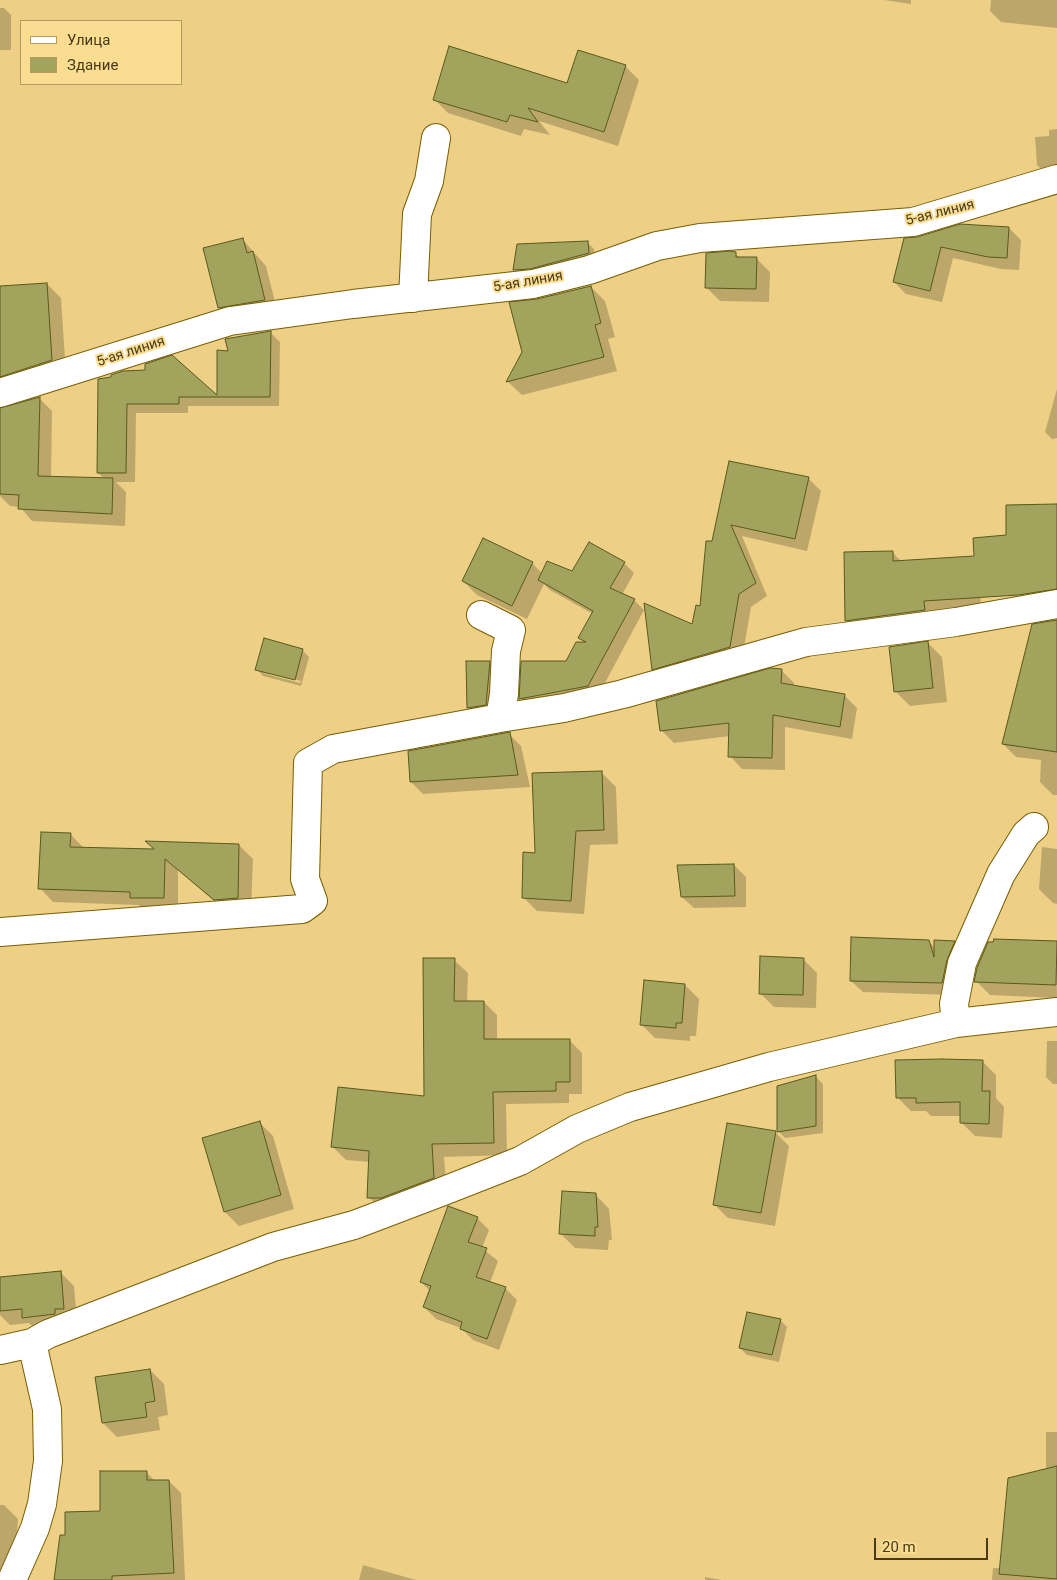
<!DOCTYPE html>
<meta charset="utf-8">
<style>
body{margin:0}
#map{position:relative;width:1057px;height:1580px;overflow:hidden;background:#edd085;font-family:Roboto,sans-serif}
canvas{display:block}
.legend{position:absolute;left:20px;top:20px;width:162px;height:65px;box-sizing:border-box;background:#fadd91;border:1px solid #b29c61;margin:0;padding:6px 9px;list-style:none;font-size:15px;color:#463a1a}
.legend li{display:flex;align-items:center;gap:10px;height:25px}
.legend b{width:25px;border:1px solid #b29c61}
.scale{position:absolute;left:874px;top:1538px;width:114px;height:22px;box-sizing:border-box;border:2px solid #463a1a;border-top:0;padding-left:6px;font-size:15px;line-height:18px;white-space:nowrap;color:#463a1a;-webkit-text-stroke:4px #fadd91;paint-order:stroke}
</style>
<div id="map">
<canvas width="1057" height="1580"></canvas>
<ul class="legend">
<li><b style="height:6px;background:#fff"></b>Улица</li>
<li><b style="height:14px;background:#a2a35d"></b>Здание</li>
</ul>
<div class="scale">20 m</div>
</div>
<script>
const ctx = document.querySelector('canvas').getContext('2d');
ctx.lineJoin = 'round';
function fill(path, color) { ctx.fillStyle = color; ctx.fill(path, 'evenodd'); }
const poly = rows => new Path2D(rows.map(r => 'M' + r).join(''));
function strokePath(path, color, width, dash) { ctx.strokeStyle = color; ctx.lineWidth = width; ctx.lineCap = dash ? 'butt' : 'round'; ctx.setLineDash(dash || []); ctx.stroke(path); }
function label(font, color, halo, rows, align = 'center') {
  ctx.font = font + ' Roboto,sans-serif'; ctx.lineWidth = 4; ctx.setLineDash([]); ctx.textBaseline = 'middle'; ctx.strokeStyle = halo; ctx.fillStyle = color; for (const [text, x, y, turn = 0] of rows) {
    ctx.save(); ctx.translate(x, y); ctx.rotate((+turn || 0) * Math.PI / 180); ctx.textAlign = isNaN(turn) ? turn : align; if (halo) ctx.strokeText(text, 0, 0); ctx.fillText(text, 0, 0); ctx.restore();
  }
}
const shadow = poly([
 [884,0,911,0,911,4],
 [991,0,1057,0,1057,28,1001,22,990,11],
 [0,8,4,8,11,15,11,50,0,50],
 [625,66,639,80,618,146,539,121,550,135,524,129,521,136,448,113,434,99,567,85],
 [1057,129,1057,178,1050,178,1037,165,1035,137,1049,136,1049,130],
 [1009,228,1021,240,1019,270,1001,269,953,258,942,302,906,294,894,282,905,240],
 [243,240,266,266,278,314,233,322,219,308],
 [587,242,594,249,595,260,521,277,514,270,518,245],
 [735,253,740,258,756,258,770,272,769,302,720,301,706,287],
 [47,284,61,298,66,374,13,391,0,378,0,288],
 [591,287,605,301,615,337,608,339,617,371,522,395,508,382,524,352,537,300],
 [270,332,280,342,279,406,188,406,188,413,136,413,135,482,116,482,126,492,125,526,32,521,20,507,10,506,0,496,0,409,39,398,52,411,51,478,105,479,98,473,100,380,146,372,172,357,218,397,218,351,230,352],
 [1057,389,1057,438,1052,439,1045,432],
 [730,462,808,478,821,491,807,551,742,536,767,596,751,607,742,659,665,681,653,669,693,626,701,607],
 [483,540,533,564,542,573,573,573,624,563,634,573,622,595,634,600,644,610,598,696,531,708,520,698,567,662,585,643,580,638,593,614,550,590,544,584,527,619,477,595,463,581],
 [892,552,902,562,982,572,980,612,860,634,846,621],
 [1057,621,1057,795,1053,795,1040,782,1041,760,1016,757,1003,744],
 [928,643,942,657,947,702,910,706,896,692],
 [302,650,309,657,301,686,263,676,257,669],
 [263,670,301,681,300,683,263,673],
 [489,662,496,669,493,711,475,715,468,708],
 [781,670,794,683,794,686,844,695,857,708,852,739,785,727,785,770,742,769,730,756,730,736,674,743,661,730],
 [509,734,521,746,530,787,423,794,411,782],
 [602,773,616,787,618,844,590,845,584,914,537,911,523,897,536,854],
 [70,834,84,848,155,850,239,845,253,859,251,911,228,913,178,870,178,911,145,911,139,905,53,902,40,888],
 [1042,847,1057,849,1057,904,1053,903,1039,889],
 [734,865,746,877,746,907,694,908,682,897],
 [929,941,935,948,954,942,965,954,953,995,863,992,851,981],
 [1056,942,1057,998,990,995,976,981],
 [803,959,817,973,816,1008,774,1007,760,993],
 [454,960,468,973,467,1002,484,1002,497,1015,497,1040,569,1040,582,1053,582,1094,569,1094,569,1103,506,1104,507,1155,444,1157,447,1191,382,1210,369,1197,370,1162,346,1160,333,1147,425,1097],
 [685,985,699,999,696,1036,690,1036,690,1041,655,1038,641,1024],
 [1047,1041,1057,1041,1057,1084,1053,1084,1046,1077],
 [982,1061,996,1075,996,1098,1004,1107,1002,1138,975,1136,961,1122,961,1116,931,1116,926,1111,911,1111,897,1097],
 [816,1077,823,1084,823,1133,785,1138,778,1131,778,1087],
 [259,1122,273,1136,294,1209,239,1226,225,1212],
 [775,1132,789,1146,775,1226,728,1218,714,1204],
 [595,1194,609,1209,612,1240,609,1240,608,1250,575,1248,561,1234],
 [477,1218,489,1230,482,1248,498,1261,490,1283,505,1288,517,1300,499,1350,473,1340,461,1328,436,1319,424,1307,430,1291,421,1282],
 [60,1272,74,1286,77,1322,37,1331,29,1323,10,1325,0,1315,0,1278],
 [780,1320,787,1327,779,1362,747,1355,740,1348],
 [150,1370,164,1384,168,1415,158,1417,160,1430,117,1437,103,1423],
 [1046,1432,1057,1432,1057,1580,992,1580,993,1568,1001,1568,1046,1470],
 [146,1472,155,1481,169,1481,181,1493,185,1580,55,1580,66,1537,102,1512],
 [0,1505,4,1505,18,1519,14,1580,0,1580],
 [363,1565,416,1580,359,1580],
 [705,1577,722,1580,705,1580]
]);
const building = poly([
 [449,46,567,83,578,50,626,65,604,132,528,108,538,122,510,115,507,122,433,100,449,46],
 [960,224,1009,227,1007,258,988,257,941,247,930,291,893,282,904,238,917,237,960,224],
 [243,238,247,253,253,251,265,300,218,308,203,248,243,238],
 [588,241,589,253,530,269,513,270,517,244,588,241],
 [730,251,736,252,736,257,757,257,756,289,705,288,706,253,730,251],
 [47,283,52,360,0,377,0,286,47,283],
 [591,286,601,323,595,325,604,357,506,382,522,352,509,302,537,299,591,286],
 [271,331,270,397,179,397,179,404,127,404,126,473,97,473,98,379,111,377,111,375,123,371,145,370,145,364,172,355,217,395,217,350,228,351,225,339,271,331],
 [40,397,38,476,113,478,112,514,18,509,19,495,0,494,0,408,40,397],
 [729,461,809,477,795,539,731,525,756,583,739,594,730,647,652,670,644,603,692,624,696,605,700,606,706,541,712,541,729,461],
 [1057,504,1057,589,1018,595,924,601,925,610,845,621,844,552,893,551,893,561,974,556,973,538,1006,535,1006,505,1057,504],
 [483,538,533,562,512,606,462,581,483,538],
 [589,542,625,562,610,588,635,599,588,686,519,699,521,661,566,661,576,642,586,642,578,638,593,611,538,580,547,561,572,571,589,542],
 [1057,620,1057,752,1002,744,1032,624,1057,620],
 [264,638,303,649,295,680,255,670,264,638],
 [928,641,933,688,894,692,889,647,928,641],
 [466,661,490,661,486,705,467,708,466,661],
 [770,668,782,669,781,683,845,694,840,727,773,715,772,758,728,757,729,723,660,731,656,701,770,668],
 [510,732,518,775,410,782,408,751,510,732],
 [602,771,604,830,576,831,571,901,522,898,523,852,535,853,532,773,602,771],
 [41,832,71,833,70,847,154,849,145,841,239,844,238,898,214,900,165,859,164,898,130,898,130,892,38,889,41,832],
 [734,864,735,896,681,897,677,865,734,864],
 [851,937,929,940,934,957,934,940,955,941,947,960,942,983,850,981,851,937],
 [994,939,1057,941,1056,985,974,982,977,968,988,942,993,942,994,939],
 [760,956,804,958,803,995,759,994,760,956],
 [423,958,455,958,454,1001,484,1001,484,1039,570,1039,570,1082,556,1082,556,1091,493,1092,494,1143,432,1144,434,1178,381,1198,367,1198,369,1151,331,1147,338,1087,424,1096,423,958],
 [644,980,685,984,682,1023,676,1023,676,1028,640,1025,644,980],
 [942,1059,983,1060,982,1091,990,1091,989,1124,960,1123,960,1102,916,1103,916,1098,896,1098,895,1060,942,1059],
 [816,1075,816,1126,777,1132,777,1086,816,1075],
 [260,1121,281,1195,224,1212,202,1138,260,1121],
 [727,1123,776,1131,761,1213,713,1205,727,1123],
 [562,1191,596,1193,598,1227,595,1227,595,1236,559,1234,562,1191],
 [448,1206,478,1217,468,1242,487,1248,476,1277,506,1287,487,1339,460,1329,462,1322,423,1307,431,1286,420,1282,448,1206],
 [61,1271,64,1309,55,1309,55,1314,22,1318,22,1309,0,1311,0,1277,61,1271],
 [747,1312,781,1319,772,1355,739,1348,747,1312],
 [150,1369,155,1401,145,1403,147,1417,102,1423,95,1377,150,1369],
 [1057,1466,1057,1579,999,1574,1008,1478,1057,1466],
 [100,1471,147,1471,147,1480,169,1480,174,1573,112,1576,112,1580,54,1580,60,1535,65,1535,65,1512,100,1511,100,1471]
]);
const street = poly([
 [413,298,417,214,429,181,436,138],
 [0,393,230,321,353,304,533,284,589,270,657,246,700,238,913,222,1057,179],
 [481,615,511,630,506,651,504,694,500,718],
 [0,932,302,909,313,901,305,879,308,763,333,749,500,718,564,708,623,694,806,642,956,622,1057,604],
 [956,1023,954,1004,962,963,1001,874,1026,834,1034,827],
 [0,1350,32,1343,48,1334,273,1247,354,1225,441,1192,520,1161,577,1129,630,1107,769,1067,956,1023,1057,1012],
 [12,1580,35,1528,42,1504,48,1461,47,1409,32,1343]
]);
const streetNames = [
 ["5-ая линия",940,213,-14],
 ["5-ая линия",528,282,-10],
 ["5-ая линия",131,352,-18]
];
fill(shadow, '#0003');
fill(building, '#a2a35d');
strokePath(building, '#59591d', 1);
strokePath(street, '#785e03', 30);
strokePath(street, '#fff', 28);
label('14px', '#463a1a', '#fadd91', streetNames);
</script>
